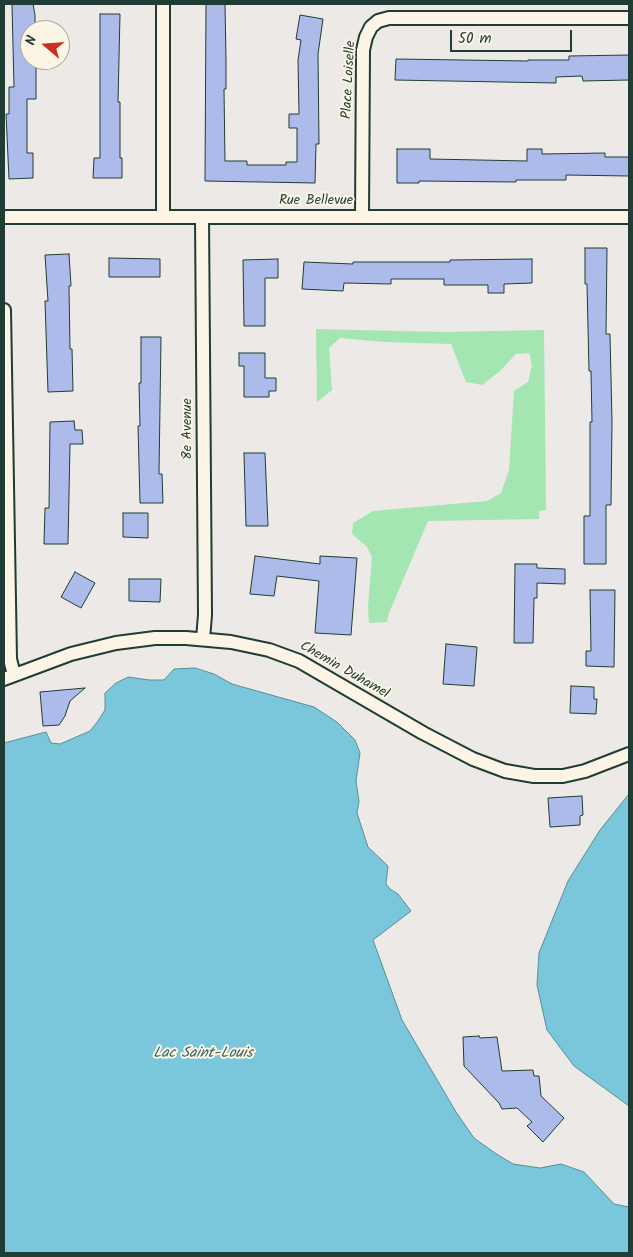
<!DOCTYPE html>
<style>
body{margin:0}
#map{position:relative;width:633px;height:1257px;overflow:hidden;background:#ece9e6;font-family:Kalam,sans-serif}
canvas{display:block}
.frame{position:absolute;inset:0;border:5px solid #1f3d34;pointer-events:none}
.north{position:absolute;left:20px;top:20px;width:50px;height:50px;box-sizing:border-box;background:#fcf5e5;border:1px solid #a4ab9e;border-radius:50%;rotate:288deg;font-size:14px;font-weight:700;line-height:20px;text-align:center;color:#1f3d34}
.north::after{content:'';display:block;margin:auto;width:18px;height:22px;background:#c8321e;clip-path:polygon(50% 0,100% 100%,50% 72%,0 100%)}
.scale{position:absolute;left:450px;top:30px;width:122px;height:22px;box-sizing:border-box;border:2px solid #1f3d34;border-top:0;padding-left:6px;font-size:15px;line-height:18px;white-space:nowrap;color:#1f3d34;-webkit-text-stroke:4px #fcf5e5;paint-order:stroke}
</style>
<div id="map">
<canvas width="633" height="1257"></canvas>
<div class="frame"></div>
<div class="north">N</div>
<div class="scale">50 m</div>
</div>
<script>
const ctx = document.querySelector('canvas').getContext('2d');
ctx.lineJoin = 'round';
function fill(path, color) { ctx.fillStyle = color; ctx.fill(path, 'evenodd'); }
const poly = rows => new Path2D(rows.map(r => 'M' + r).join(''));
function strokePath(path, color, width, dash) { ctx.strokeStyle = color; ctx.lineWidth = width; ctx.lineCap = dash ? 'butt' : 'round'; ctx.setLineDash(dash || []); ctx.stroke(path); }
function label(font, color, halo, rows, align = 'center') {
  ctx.font = font + ' Kalam,sans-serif'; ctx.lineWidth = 4; ctx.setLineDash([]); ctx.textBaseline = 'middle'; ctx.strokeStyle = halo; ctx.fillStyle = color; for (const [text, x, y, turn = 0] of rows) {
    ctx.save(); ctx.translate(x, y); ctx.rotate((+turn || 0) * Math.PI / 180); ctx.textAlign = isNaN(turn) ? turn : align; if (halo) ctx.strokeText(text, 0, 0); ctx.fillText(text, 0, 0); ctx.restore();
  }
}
const green = poly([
 [316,329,444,332,544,330,546,510,539,511,539,519,428,521,389,613,387,622,369,623,368,607,372,557,367,547,352,534,353,523,373,511,487,501,501,493,509,470,514,391,528,382,532,365,529,353,516,354,500,371,482,385,466,382,451,344,384,342,340,338,329,348,332,390,317,402]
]);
const water = poly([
 [195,668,214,674,232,684,314,707,337,722,355,740,360,753,356,781,359,801,357,813,368,847,388,866,386,884,390,889,398,894,411,911,373,940,402,1020,456,1112,474,1138,495,1153,513,1164,540,1168,561,1164,584,1172,614,1204,629,1207,629,1253,4,1253,4,743,46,732,51,743,60,744,90,731,98,721,105,710,105,693,116,683,128,677,149,680,164,680,174,669,195,668],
 [629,794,629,1106,574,1066,547,1030,537,985,539,953,568,881,600,830,629,794]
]);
const building = poly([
 [12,4,33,4,35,15,35,30,30,30,30,63,36,63,36,99,27,99,27,153,33,153,33,178,9,179,6,114,9,114,9,87,14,87,12,4],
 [206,4,225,4,226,60,226,89,224,89,225,161,247,161,247,165,286,165,286,162,297,162,297,128,289,128,289,114,299,114,298,60,301,40,296,39,300,15,323,19,318,54,319,144,316,144,315,183,205,181,206,4],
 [100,14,120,14,118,102,120,102,120,158,122,158,122,178,93,178,94,158,100,158,100,14],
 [629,55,629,80,583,81,582,76,556,77,556,83,395,80,396,59,528,61,528,60,569,60,569,56,629,55],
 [397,149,430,149,430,159,479,160,527,161,527,149,542,149,542,154,605,153,605,157,629,157,629,176,566,175,566,180,516,180,516,182,419,181,419,183,397,183,397,149],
 [585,248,607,248,606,334,610,334,612,422,611,505,606,505,606,564,584,564,584,516,590,516,590,422,592,422,591,371,589,371,587,284,585,284,585,248],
 [69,254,71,286,69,286,70,349,72,349,73,391,48,392,45,301,48,301,45,255,69,254],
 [109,258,160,259,160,277,109,277,109,258],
 [278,259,278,278,265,278,265,326,244,326,243,260,278,259],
 [532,259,532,283,504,284,504,293,488,293,488,285,444,285,444,279,391,279,391,284,344,283,343,291,302,289,304,262,353,264,353,262,450,262,450,260,532,259],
 [141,337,161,337,159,474,162,474,163,503,140,503,138,426,140,426,139,383,141,383,141,337],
 [239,353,265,353,265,378,276,378,276,391,269,391,269,397,244,397,244,366,239,366,239,353],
 [74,421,75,430,82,430,83,444,70,444,68,544,44,544,45,508,49,508,50,422,74,421],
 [244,453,265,453,268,526,246,526,244,453],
 [123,513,148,513,148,538,123,537,123,513],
 [255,556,320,564,320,556,357,558,351,635,315,633,319,581,277,576,274,596,250,594,255,556],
 [515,564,537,564,537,568,565,569,565,584,537,583,537,598,534,598,533,643,514,643,515,564],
 [75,572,95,583,81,608,61,597,75,572],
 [129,579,161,579,160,602,129,601,129,579],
 [590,590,615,590,614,667,586,666,586,651,591,651,590,590],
 [446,644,477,647,474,686,443,684,446,644],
 [571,686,594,687,594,699,597,699,596,714,570,713,571,686],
 [85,688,70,701,65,716,59,725,43,726,40,692,85,688],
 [582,796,583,815,580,816,580,825,550,827,548,798,582,796],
 [479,1036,480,1038,497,1037,502,1071,533,1070,534,1076,539,1076,541,1096,564,1118,543,1142,527,1126,532,1122,517,1108,502,1109,499,1103,464,1066,463,1037,479,1036]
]);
const minor = poly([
 [163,216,163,4],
 [4,217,629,217],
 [202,217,205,615,203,639],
 [362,217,363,50,366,37,371,27,378,21,389,18,629,18],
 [4,310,10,659,14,675],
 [4,679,71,654,116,643,155,638,186,638,231,642,269,650,299,661,423,733,473,759,505,771,534,776,563,776,585,771,629,754]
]);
const streetNames = [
 ["Place Loiselle",350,80,-87],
 ["Rue Bellevue",316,202],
 ["8e Avenue",189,429,-90],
 ["Chemin Duhamel",344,671,30]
];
const waterNames = [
 ["Lac Saint-Louis",203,1054]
];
fill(green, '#a3e6b1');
fill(water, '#7ac6da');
strokePath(water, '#568f98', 1);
fill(building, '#adbbeb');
strokePath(building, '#1f3d34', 1);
strokePath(minor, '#1f3d34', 16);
strokePath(minor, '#fcf5e5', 12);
label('14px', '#1f3d34', '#fcf5e5', streetNames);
label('italic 15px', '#365f5e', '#fcf5e5', waterNames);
</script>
